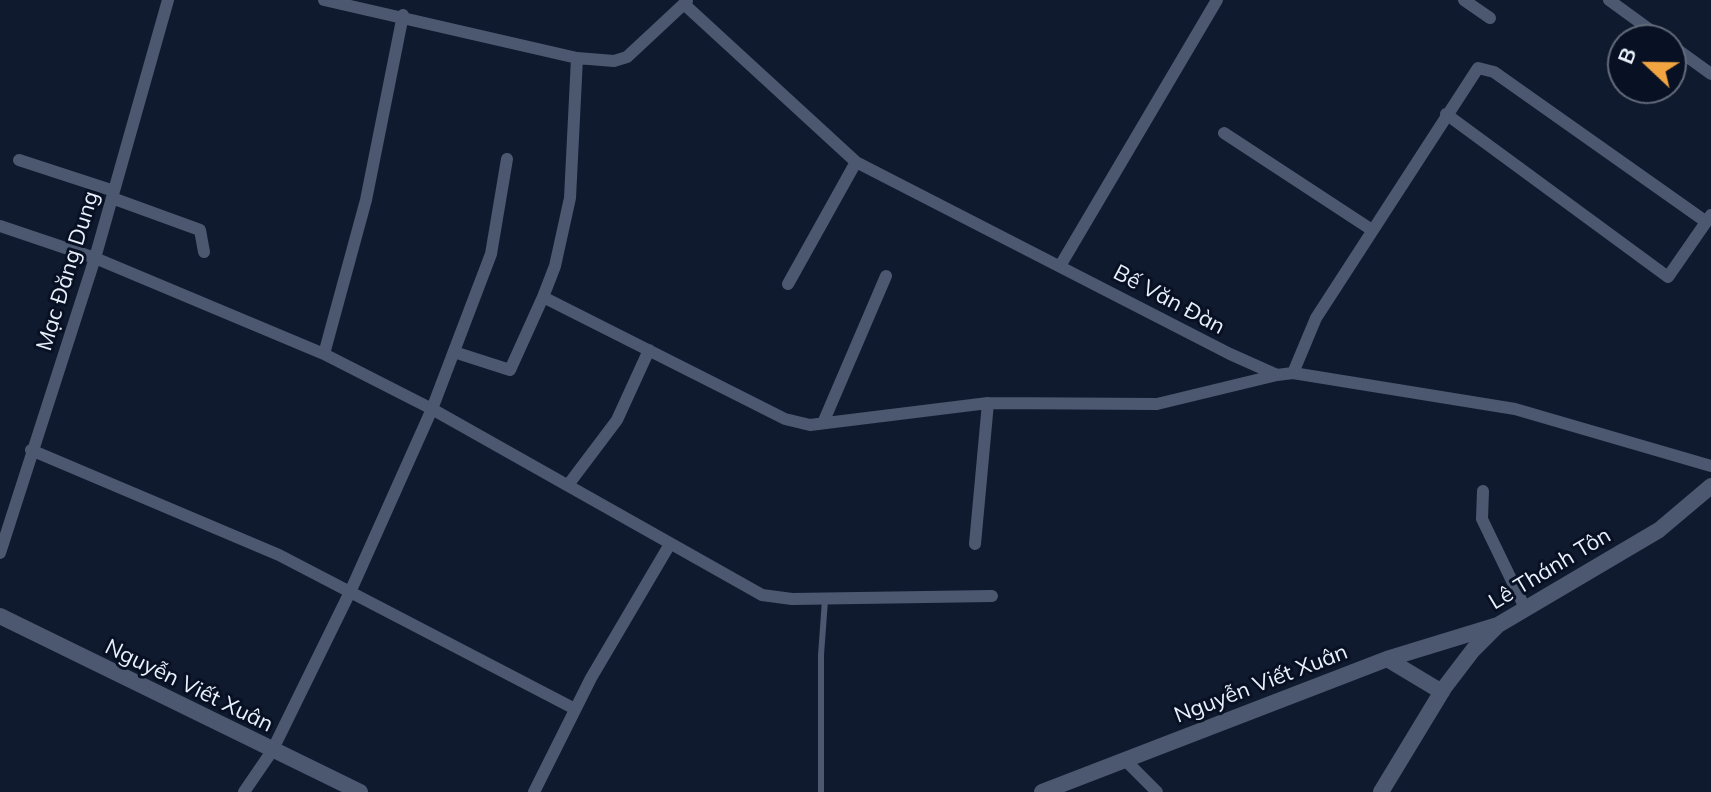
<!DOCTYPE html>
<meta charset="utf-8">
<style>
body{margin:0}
#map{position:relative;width:1711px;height:792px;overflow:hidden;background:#101a2f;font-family:Mulish,sans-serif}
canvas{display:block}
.north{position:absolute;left:1607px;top:24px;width:80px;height:80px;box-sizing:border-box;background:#081124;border:2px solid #626b7a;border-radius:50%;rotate:292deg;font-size:22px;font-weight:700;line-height:32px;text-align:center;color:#eaf1fc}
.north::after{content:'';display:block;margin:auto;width:28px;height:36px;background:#f1a540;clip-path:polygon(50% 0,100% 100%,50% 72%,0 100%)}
</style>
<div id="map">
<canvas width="1711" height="792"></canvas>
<div class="north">B</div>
</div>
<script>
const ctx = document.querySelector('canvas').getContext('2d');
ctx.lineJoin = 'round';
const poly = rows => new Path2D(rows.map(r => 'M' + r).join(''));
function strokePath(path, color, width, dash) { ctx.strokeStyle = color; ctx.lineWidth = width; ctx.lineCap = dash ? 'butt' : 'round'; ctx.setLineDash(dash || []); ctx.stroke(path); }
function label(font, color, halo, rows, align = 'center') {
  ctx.font = font + ' Mulish,sans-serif'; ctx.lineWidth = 6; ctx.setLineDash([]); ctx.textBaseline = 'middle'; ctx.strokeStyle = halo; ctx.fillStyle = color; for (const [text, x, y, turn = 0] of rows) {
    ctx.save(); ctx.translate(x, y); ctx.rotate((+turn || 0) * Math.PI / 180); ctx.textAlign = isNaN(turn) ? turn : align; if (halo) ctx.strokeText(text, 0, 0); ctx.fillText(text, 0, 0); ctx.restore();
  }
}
const lane = poly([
 [821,792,821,655,825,600]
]);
const street = poly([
 [324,0,577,58,614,61,627,57,687,1],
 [1464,0,1490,18],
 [1609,0,1664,40],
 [684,4,856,162,1230,354,1277,375,1293,373,1515,409,1711,466],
 [1671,45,1711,74],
 [577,58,570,198,555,266,543,297,785,419,810,425,988,403,1157,404,1277,375],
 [1446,114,1668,277,1711,215],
 [1224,133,1372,230],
 [19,160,114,191],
 [112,198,200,230,204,252],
 [0,226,95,258,324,354,432,409,762,595,792,599,992,596],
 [1060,266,1217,0],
 [788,284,856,162],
 [454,352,510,370,543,297],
 [324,354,366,200,403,15],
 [1293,373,1316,318,1478,68,1494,72,1705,221],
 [823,423,886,276],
 [31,450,279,555,575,709],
 [568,485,617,420,649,350],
 [1483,491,1482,519,1525,608],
 [975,544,988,403],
 [0,553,95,258,168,0],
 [1125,760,1157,792],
 [244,792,272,751,351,590,432,409,491,254,507,159],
 [534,792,591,678,670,544]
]);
const secondary = poly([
 [0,616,360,792],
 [1387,659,1442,692],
 [1042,792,1387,659,1498,625],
 [1381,792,1444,688,1473,650,1498,625,1659,530,1711,486]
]);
const streetNames = [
 ["Mạc Đăng Dung",68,271,-73],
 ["Bế Văn Đàn",1169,300,28],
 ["Lê Thánh Tôn",1550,569,-31],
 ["Nguyễn Viết Xuân",1261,684,-21],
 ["Nguyễn Viết Xuân",189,686,26]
];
strokePath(lane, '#4b5870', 6);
strokePath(street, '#4b5870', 12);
strokePath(secondary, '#4b5870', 16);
label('22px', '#eaf1fc', '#081124', streetNames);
</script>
